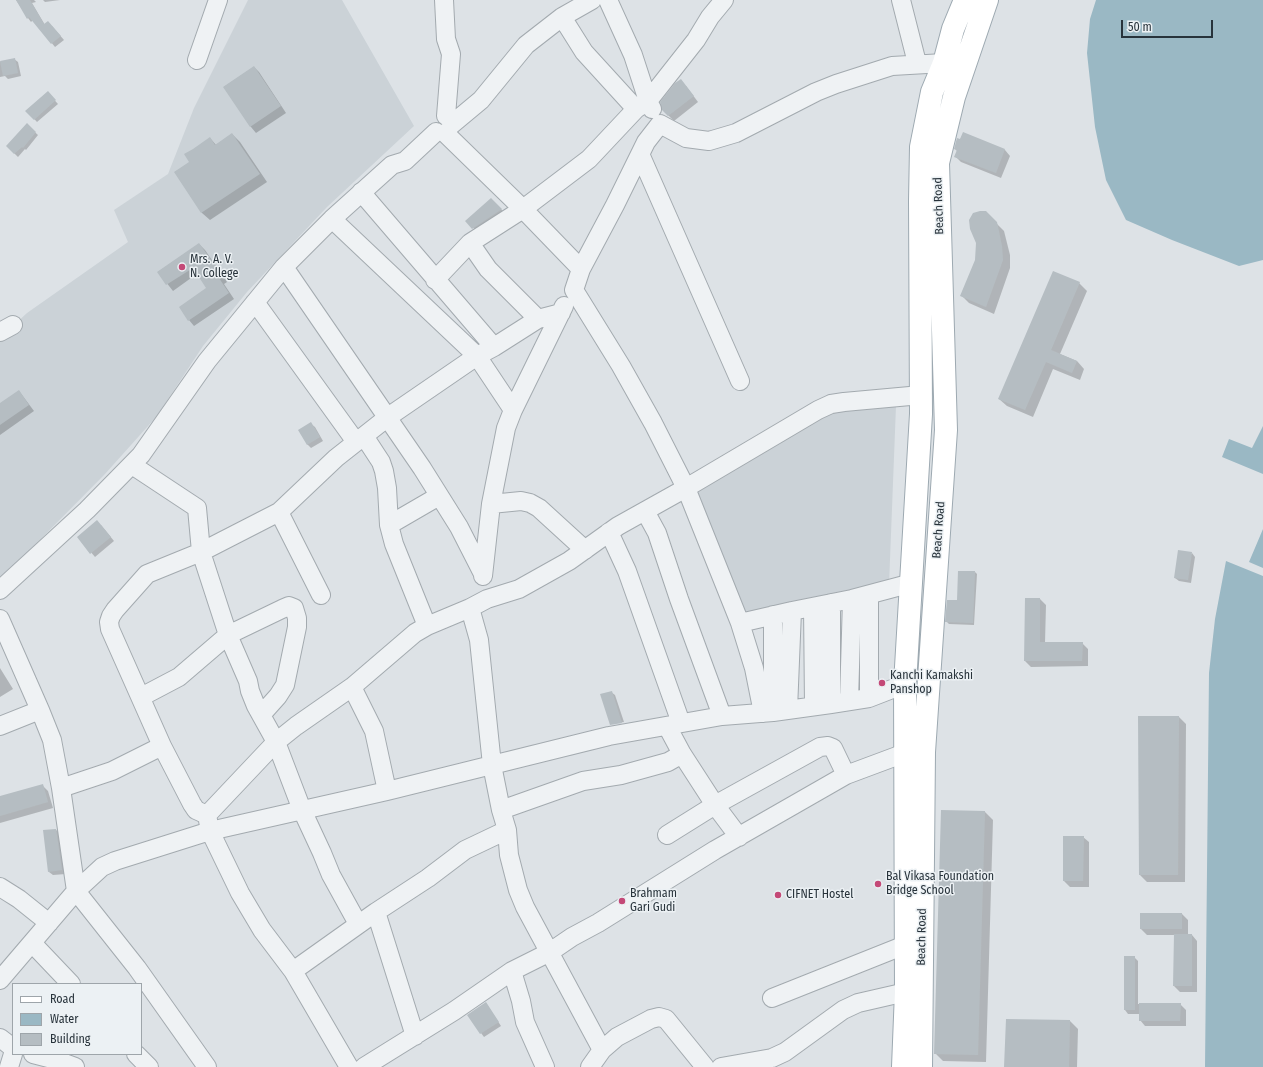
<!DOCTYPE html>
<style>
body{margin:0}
#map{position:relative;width:1263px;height:1067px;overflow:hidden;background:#dde2e6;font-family:"Fira Sans Condensed",sans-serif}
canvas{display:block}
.legend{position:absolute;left:12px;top:983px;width:130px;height:72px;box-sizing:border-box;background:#ecf1f4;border:1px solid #9ea5aa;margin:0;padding:5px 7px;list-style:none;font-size:12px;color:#28333b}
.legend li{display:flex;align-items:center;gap:8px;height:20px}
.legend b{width:20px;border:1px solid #9ea5aa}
.scale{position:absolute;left:1121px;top:20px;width:92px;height:18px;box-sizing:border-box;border:2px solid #28333b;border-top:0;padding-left:5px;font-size:12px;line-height:14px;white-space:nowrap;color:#28333b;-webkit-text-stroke:3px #ecf1f4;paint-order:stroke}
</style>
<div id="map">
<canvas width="1263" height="1067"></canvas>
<ul class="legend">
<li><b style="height:5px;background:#fff"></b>Road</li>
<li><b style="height:11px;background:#9ab8c4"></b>Water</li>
<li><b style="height:11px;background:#b5bdc2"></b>Building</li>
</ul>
<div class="scale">50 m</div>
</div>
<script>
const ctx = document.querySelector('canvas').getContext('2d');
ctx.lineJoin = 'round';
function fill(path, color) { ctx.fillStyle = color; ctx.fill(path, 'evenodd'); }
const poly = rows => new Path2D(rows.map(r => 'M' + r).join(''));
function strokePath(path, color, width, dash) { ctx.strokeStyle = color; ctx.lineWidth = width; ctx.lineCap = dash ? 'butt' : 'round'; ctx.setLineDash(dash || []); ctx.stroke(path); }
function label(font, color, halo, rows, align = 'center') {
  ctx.font = font + ' "Fira Sans Condensed",sans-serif'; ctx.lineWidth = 3; ctx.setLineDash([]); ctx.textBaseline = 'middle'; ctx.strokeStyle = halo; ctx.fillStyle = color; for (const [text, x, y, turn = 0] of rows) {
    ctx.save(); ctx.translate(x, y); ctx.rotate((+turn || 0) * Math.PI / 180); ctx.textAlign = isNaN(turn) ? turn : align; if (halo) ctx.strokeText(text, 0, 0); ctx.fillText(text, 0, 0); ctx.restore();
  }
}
const built = poly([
 [248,0,342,0,414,126,327,207,247,292,203,346,157,416,105,474,18,562,0,577,0,338,27,313,128,242,114,210,168,174,194,108],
 [896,406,889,585,745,616,694,491,830,410]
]);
const water = poly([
 [1096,0,1263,0,1263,260,1239,266,1172,240,1126,220,1106,180,1095,127,1087,53,1090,19],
 [1263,426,1263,474,1222,457,1229,439,1252,448],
 [1263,529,1263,568,1249,562],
 [1226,561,1263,576,1263,1067,1205,1067,1209,673,1215,619]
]);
const shadow = poly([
 [16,0,34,0,36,2,32,3,45,25,52,26,64,40,55,47,33,20,31,22,28,18],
 [43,0,60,0,45,2],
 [14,59,18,62,21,76,8,79,5,76,0,77,0,62],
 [254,67,259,72,286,113,256,133,251,127,224,87],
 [686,86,698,102,674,121,663,110],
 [48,93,58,104,37,122,27,111],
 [27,125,38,135,26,150,25,149,18,157,7,146],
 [232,134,240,142,267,182,210,220,202,213,175,172,191,162,210,138,216,145],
 [963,134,1005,150,1010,156,1001,178,961,162,955,156,957,151,955,149],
 [495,203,505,213,477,232,467,221],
 [985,212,1004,231,1010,255,1010,268,994,314,969,303,961,295,976,260,977,242],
 [199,244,205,250,227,282,224,284,234,299,194,326,189,320,208,288,198,273,173,291,158,272],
 [1079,283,1087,291,1060,354,1077,361,1084,369,1080,380,1053,369,1033,417,1007,406,999,399],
 [19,391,34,411,0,435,0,404],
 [311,424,315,427,323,441,311,448,307,444],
 [101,525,114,541,95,557,78,537],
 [1192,553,1195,557,1191,583,1179,581,1175,578],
 [975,572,977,574,974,625,949,624,946,621],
 [1040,599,1046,605,1045,643,1082,643,1088,649,1088,666,1031,667,1025,661],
 [0,668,13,689,0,697],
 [611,692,615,695,624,722,611,724,611,726],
 [1179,717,1186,724,1185,882,1147,882,1140,875],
 [42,785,48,791,53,808,0,823,0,797],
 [942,811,985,812,993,820,986,1062,943,1061,935,1053],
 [56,830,60,833,66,874,53,875,49,872],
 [1083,837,1089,842,1089,887,1070,887,1064,881],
 [1141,914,1182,914,1188,920,1188,935,1192,935,1197,941,1197,992,1180,992,1174,986,1175,935,1147,935,1141,929],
 [1125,957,1134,957,1138,961,1138,1004,1180,1004,1186,1010,1186,1026,1145,1026,1140,1020,1140,1014,1128,1014,1125,1010],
 [486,1003,501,1026,484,1037,481,1033],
 [1007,1020,1070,1021,1078,1029,1077,1067,1005,1067]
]);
const building = poly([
 [16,0,30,0,44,24,48,21,61,36,51,44,29,17,27,19],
 [15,58,18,73,3,76,0,61],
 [254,66,281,106,250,127,223,87],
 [681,79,694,96,668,116,662,110,660,102,675,83],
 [48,91,56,100,34,120,25,111],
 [27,123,36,132,23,148,22,147,14,154,6,146],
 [963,132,1005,149,996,173,954,157,957,150,954,149,957,138,960,139],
 [232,133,260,174,201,213,174,172,189,162,184,154,193,149,210,137,215,145],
 [491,198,502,209,472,229,465,221],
 [980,211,986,211,997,222,1002,246,1003,260,986,307,960,296,975,260,976,243,970,229,969,220,973,213],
 [199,243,222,275,219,278,229,293,188,321,179,307,206,288,193,268,166,285,157,272],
 [1053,271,1080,282,1051,350,1077,361,1072,373,1046,362,1025,410,998,399],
 [19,390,29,405,0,425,0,403],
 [311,422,320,437,307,445,298,430],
 [97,520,111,537,90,554,77,537],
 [1178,550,1192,552,1188,580,1174,578],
 [958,571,975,571,973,623,945,622,947,600,957,600],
 [1025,598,1040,598,1040,642,1083,642,1082,661,1024,661],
 [612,691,622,723,610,725,600,694],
 [1138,716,1179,716,1178,875,1139,875],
 [43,784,48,802,0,816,0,796],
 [941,810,985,811,978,1055,934,1054],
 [56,829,62,870,48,872,43,830],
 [1063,836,1084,836,1083,881,1063,881],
 [1140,913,1182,913,1182,929,1140,929],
 [1174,934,1192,934,1192,986,1173,986],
 [1124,956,1135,956,1135,1010,1124,1010],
 [486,1002,499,1022,480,1034,467,1015],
 [1139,1003,1181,1003,1180,1021,1139,1021],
 [1006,1019,1070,1020,1069,1067,1004,1067]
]);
const minor = poly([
 [444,0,446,39,451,54,446,116],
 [901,0,917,63],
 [562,17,584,52,636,109],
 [197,60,218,0],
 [652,109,648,101,696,40,710,17,724,0],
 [451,125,481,100,526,45,562,17,592,0],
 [445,133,523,209,470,243,488,269,538,319],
 [640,154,740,381],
 [361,192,494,347],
 [332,219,477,356,513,410],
 [284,267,422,468,459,527,483,574],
 [581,269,523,209,589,159,636,109,648,101,633,55,608,0],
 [435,280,470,243],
 [255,302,356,442],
 [0,332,13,325],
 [364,436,381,462,384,471,387,488,389,525,394,544,427,626],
 [132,465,197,508,201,552,228,635,282,609,289,606,294,608,297,618,297,627,285,685,278,696,261,715],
 [491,504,521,501,530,503,539,508,585,550],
 [645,511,657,533,679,599,722,716],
 [279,512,321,595],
 [389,525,439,496],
 [609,532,627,571,681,723],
 [483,576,491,504,506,428,513,410,564,306],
 [0,590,87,510,141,455,207,361,284,267,332,219,392,165,405,161,436,132],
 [813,607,814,706],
 [470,608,487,599,519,589,569,561,618,526,686,488,818,410,831,404,844,402,921,395],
 [773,615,773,712],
 [0,619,40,710],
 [740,623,792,611,852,599,912,583],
 [352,687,374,731,387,791],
 [141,697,179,677,228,635,248,681,250,691,256,706,276,742,302,810,322,853,331,875,358,924],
 [869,698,869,595],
 [849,701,852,599],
 [831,704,831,603],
 [788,710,792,611],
 [763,713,754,668,740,623,686,488,653,423,621,366,574,290,581,269,615,205,646,142,660,124,686,138,709,141,736,133,816,92,836,84,892,66,944,63],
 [0,726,40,710,52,740,61,788,76,891,137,968,207,1067],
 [667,726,682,754,715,805,739,837],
 [61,788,112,771,162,746],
 [501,810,583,781,621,775,668,762,682,754],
 [207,815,196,810,192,804,162,746,110,629,109,622,111,616,115,610,147,574,201,552,279,512,336,458,388,417,477,356,494,347,538,319,561,313],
 [667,835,715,805,820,747,828,746,833,748,846,775],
 [0,887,19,899,49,923],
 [376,912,415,1036],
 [32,943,71,984],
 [293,971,376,912,428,878,465,850,507,830],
 [512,971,521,1001,525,1022,545,1067],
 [0,980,76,891,102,867,115,861,210,831,207,815,276,742,296,726,352,687,415,633,427,626,470,608,479,640,492,765,501,810,507,830,509,855,518,890,525,907,602,1050,590,1067],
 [772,998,905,945],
 [0,1038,13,1048],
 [602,1050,617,1037,651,1019,659,1017,666,1019,705,1067],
 [33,1054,56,1060,75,1067],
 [136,1054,149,1067],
 [9,1067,13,1054],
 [349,1067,293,971,262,930,240,893,210,831,387,791,609,736,722,716,773,712,831,704,869,698,905,684],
 [364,1067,454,1011,512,971,550,952,572,937,598,923,715,850,846,775,905,753,917,752],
 [721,1067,772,1058,785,1052,843,1010,858,1003,906,992]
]);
const major = poly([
 [903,1067,906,992,905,684,921,414,920,201,921,147,932,92,944,63,953,29,965,0],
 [921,1067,924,752,946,430,938,163,954,97,987,0]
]);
const markers = [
 [182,267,4,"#c44977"],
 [882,683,4,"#c44977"],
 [878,884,4,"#c44977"],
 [778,895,4,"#c44977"],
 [622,901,4,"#c44977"]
];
const streetNames = [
 ["Beach Road",939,206,-92],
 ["Beach Road",939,530,-86],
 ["Beach Road",922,937,-89]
];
const poiNames = [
 ["Mrs. A. V.",190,260],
 ["N. College",190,274],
 ["Kanchi Kamakshi",890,676],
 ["Panshop",890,690],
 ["Bal Vikasa Foundation",886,877],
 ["Bridge School",886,891],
 ["Brahmam",630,894],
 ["Gari Gudi",630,908],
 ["CIFNET Hostel",786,895]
];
fill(built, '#cbd2d7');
fill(water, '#9ab8c4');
fill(shadow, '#0003');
fill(building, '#b5bdc2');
strokePath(minor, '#a3aaaf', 20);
strokePath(major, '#9da9b1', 24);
strokePath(minor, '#eff2f4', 18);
strokePath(major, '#fff', 22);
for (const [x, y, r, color] of markers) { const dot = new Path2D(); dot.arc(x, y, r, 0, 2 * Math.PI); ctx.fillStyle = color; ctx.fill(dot); strokePath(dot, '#ecf1f4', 1.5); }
label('12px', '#28333b', '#ecf1f4', streetNames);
label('12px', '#28333b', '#ecf1f4', poiNames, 'left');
</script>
